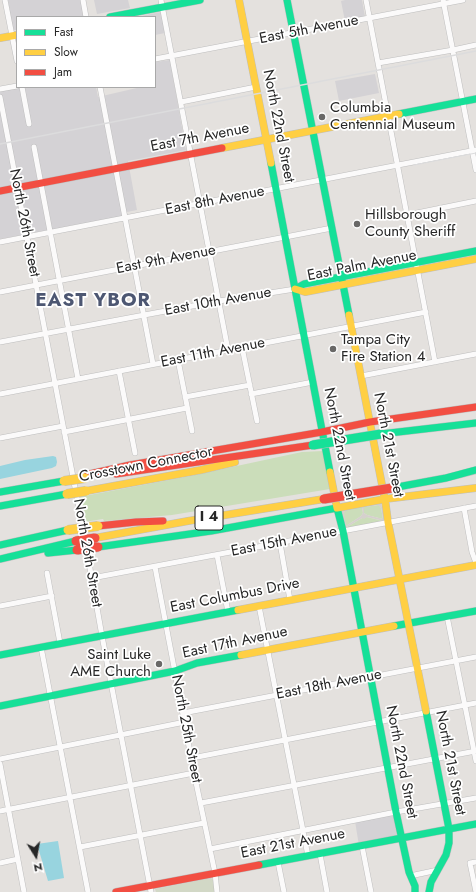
<!DOCTYPE html>
<style>
body{margin:0}
#map{position:relative;width:476px;height:892px;overflow:hidden;background:#e4e1de;font-family:Jost,sans-serif}
canvas{display:block}
.legend{position:absolute;left:16px;top:16px;width:140px;height:72px;box-sizing:border-box;background:#fff;border:1px solid #a9a9a9;margin:0;padding:5px 7px;list-style:none;font-size:12px;color:#272727}
.legend li{display:flex;align-items:center;gap:8px;height:20px}
.legend b{width:20px;border:1px solid #a9a9a9}
.north{position:absolute;left:16px;top:836px;width:40px;height:40px;-webkit-text-stroke:3px #fff;paint-order:stroke;rotate:169deg;font-size:11px;font-weight:700;line-height:16px;text-align:center;color:#272727}
.north::after{content:'';display:block;margin:auto;width:14px;height:18px;background:#272727;clip-path:polygon(50% 0,100% 100%,50% 72%,0 100%)}
</style>
<div id="map">
<canvas width="476" height="892"></canvas>
<ul class="legend">
<li><b style="height:5px;background:#16e098"></b>Fast</li>
<li><b style="height:5px;background:#ffcf43"></b>Slow</li>
<li><b style="height:5px;background:#f24e42"></b>Jam</li>
</ul>
<div class="north">N</div>
</div>
<script>
const ctx = document.querySelector('canvas').getContext('2d');
ctx.lineJoin = 'round';
function fill(path, color) { ctx.fillStyle = color; ctx.fill(path, 'evenodd'); }
const poly = rows => new Path2D(rows.map(r => 'M' + r).join(''));
function strokePath(path, color, width, dash) { ctx.strokeStyle = color; ctx.lineWidth = width; ctx.lineCap = dash ? 'butt' : 'round'; ctx.setLineDash(dash || []); ctx.stroke(path); }
function label(font, color, halo, rows, align = 'center') {
  ctx.font = font + ' Jost,sans-serif'; ctx.lineWidth = 3.5; ctx.setLineDash([]); ctx.textBaseline = 'middle'; ctx.strokeStyle = halo; ctx.fillStyle = color; for (const [text, x, y, turn = 0] of rows) {
    ctx.save(); ctx.translate(x, y); ctx.rotate((+turn || 0) * Math.PI / 180); ctx.textAlign = isNaN(turn) ? turn : align; if (halo) ctx.strokeText(text, 0, 0); ctx.fillText(text, 0, 0); ctx.restore();
  }
}
const industrial = poly([
 [8,0,81,0,84,17,17,17,17,30,13,30],
 [94,0,128,0,130,8,97,14],
 [345,0,362,0,365,17,345,21,341,1],
 [161,12,165,33,155,35,155,17,141,17,141,16],
 [170,60,186,150,128,161,137,210,122,213,123,216,0,239,0,90,17,87,96,87,98,97,141,87,155,87,155,62],
 [375,74,379,93,339,101,335,81],
 [397,813,401,838,359,846,355,821]
]);
const green = poly([
 [323,451,330,489,172,515,104,521,103,519,84,522,79,497,190,476,302,452],
 [379,505,381,508,383,519,367,515,364,513,363,507],
 [362,507,363,513,361,516,346,526,343,513,347,509],
 [367,517,383,521,347,528,347,527,362,518]
]);
const cemetery = poly([
 [211,878,213,880,215,892,156,892,155,889]
]);
const plaza = poly([
 [381,503,385,520,384,521,367,517,364,519,362,518,347,527,347,528,345,529,341,510],
 [378,505,381,508,383,519,367,515,364,513,364,507],
 [362,507,363,513,361,516,346,526,344,513,347,509]
]);
const water = poly([
 [53,456,56,457,57,462,56,466,52,468,0,479,0,466,25,460],
 [58,841,64,878,48,881,37,844]
]);
const street = poly([
 [5,0,17,61],
 [83,0,86,17],
 [161,0,228,350],
 [366,0,435,362],
 [443,0,476,170],
 [155,59,463,0],
 [378,63,453,50,476,45],
 [22,87,29,124],
 [100,87,153,364],
 [0,89,17,86],
 [0,97,83,529,102,636,151,892],
 [181,102,256,87],
 [34,147,78,379],
 [407,215,476,201],
 [0,242,476,150],
 [0,292,332,228],
 [0,342,219,301,295,289],
 [242,347,257,421],
 [178,360,192,431],
 [119,371,135,453],
 [361,376,476,354],
 [0,394,426,312],
 [251,394,313,382],
 [185,397,250,385],
 [64,432,187,408],
 [0,438,63,426],
 [464,508,472,552,476,563],
 [280,543,290,600],
 [217,555,228,612],
 [155,567,194,773,215,873,217,892],
 [47,573,60,643],
 [92,578,476,506],
 [0,606,52,596],
 [259,606,308,856],
 [447,616,476,761],
 [41,647,88,892],
 [183,713,476,657],
 [192,758,476,703],
 [0,759,185,722],
 [0,764,24,892],
 [201,803,476,751],
 [0,811,194,773],
 [362,846,371,892],
 [80,847,204,823],
 [210,849,396,812,476,798],
 [320,854,327,892],
 [278,862,284,892],
 [0,863,18,859],
 [410,876,438,870],
 [476,892,470,863,476,862]
]);
const fast = poly([
 [287,0,349,315],
 [110,17,200,0],
 [399,114,476,99],
 [271,163,330,472],
 [295,289,304,284,476,251],
 [381,434,476,423],
 [392,488,446,478,476,470],
 [0,492,64,481],
 [0,506,67,494],
 [337,508,343,531,396,812,409,872,415,886,415,892],
 [0,545,68,530],
 [98,547,211,531,337,508],
 [48,553,77,550],
 [0,559,76,541],
 [394,626,476,611],
 [0,655,238,610],
 [0,706,175,671,197,663,241,655],
 [426,711,449,829,449,843,446,855,431,882,429,892],
 [259,865,476,824]
]);
const slow = poly([
 [239,0,271,163],
 [0,38,17,35],
 [222,148,399,114],
 [295,289,305,292,476,259],
 [349,315,384,495],
 [330,472,337,508,385,499,476,488],
 [86,491,201,470,235,462],
 [385,499,388,522,426,711],
 [95,538,188,521,324,499],
 [238,610,476,565],
 [241,655,394,626]
]);
const jam = poly([
 [0,191,222,148],
 [322,432,370,422,476,407],
 [116,474,313,445],
 [85,475,130,465,322,432],
 [98,526,136,522,163,521],
 [116,892,259,865]
]);
const tram = poly([
 [414,165,476,153]
]);
const rail = poly([
 [0,144,476,51]
]);
const fastBridge = poly([
 [313,445,381,434]
]);
const slowBridge = poly([
 [64,481,85,478],
 [67,494,86,491],
 [68,530,98,526]
]);
const jamBridge = poly([
 [324,499,392,488],
 [76,541,95,538],
 [77,550,98,547]
]);
const markers = [
 [322,117,4,"#696867"],
 [357,224,4,"#696867"],
 [333,349,4,"#696867"],
 [159,664,4,"#696867"]
];
const shields = [
 [209,518,28]
];
const shieldNames = [
 ["I 4",209,518]
];
const streetNames = [
 ["East 5th Avenue",309,30,-11],
 ["North 22nd Street",278,126,79],
 ["East 7th Avenue",200,138,-11],
 ["East 8th Avenue",215,201,-11],
 ["North 26th Street",24,223,79],
 ["East 9th Avenue",166,260,-11],
 ["East Palm Avenue",362,266,-11],
 ["East 10th Avenue",218,302,-10],
 ["East 11th Avenue",213,353,-11],
 ["North 22nd Street",339,444,79],
 ["North 21st Street",388,445,79],
 ["Crosstown Connector",146,465,-11],
 ["East 15th Avenue",284,542,-11],
 ["North 26th Street",87,553,80],
 ["East Columbus Drive",235,596,-11],
 ["East 17th Avenue",235,643,-12],
 ["East 18th Avenue",329,685,-11],
 ["North 25th Street",186,729,79],
 ["North 22nd Street",401,762,79],
 ["North 21st Street",450,763,79],
 ["East 21st Avenue",293,844,-11]
];
const poiNames = [
 ["Columbia",330,108],
 ["Centennial Museum",330,125],
 ["Hillsborough",365,215],
 ["County Sheriff",365,232],
 ["Tampa City",341,340],
 ["Fire Station 4",341,357],
 ["Saint Luke",151,655,"right"],
 ["AME Church",151,672,"right"]
];
const districtNames = [
 ["EAST YBOR",93,301]
];
fill(industrial, '#d4d2d5');
fill(green, '#cbddba');
fill(cemetery, '#d2d8c6');
fill(plaza, '#d5d1cd');
fill(water, '#98d4df');
strokePath(street, '#bebebe', 6);
strokePath(fast, '#bebebe', 8);
strokePath(slow, '#bebebe', 8);
strokePath(jam, '#bebebe', 8);
strokePath(street, '#fbfafa', 5);
strokePath(fast, '#16e098', 7);
strokePath(slow, '#ffcf43', 7);
strokePath(jam, '#f24e42', 7);
strokePath(tram, '#dcdcdd', 1);
strokePath(rail, '#dcdcdd', 1.5);
strokePath(fastBridge, '#bebdbc', 10, []);
strokePath(slowBridge, '#bebdbc', 10, []);
strokePath(jamBridge, '#bebdbc', 10, []);
strokePath(fastBridge, '#16e098', 9);
strokePath(slowBridge, '#ffcf43', 9);
strokePath(jamBridge, '#f24e42', 9);
for (const [x, y, r, color] of markers) { const dot = new Path2D(); dot.arc(x, y, r, 0, 2 * Math.PI); ctx.fillStyle = color; ctx.fill(dot); strokePath(dot, '#fff', 1.5); }
for (const [x, y, w] of shields) { const box = new Path2D(); box.roundRect(x - w / 2, y - 12, w, 24, 3); ctx.fillStyle = '#fff'; ctx.fill(box); strokePath(box, '#272727', 1); }
label('bold 14px', '#272727', null, shieldNames);
label('15px', '#272727', '#fff', streetNames);
label('15px', '#272727', '#fff', poiNames, 'left');
ctx.letterSpacing = '1px';
label('bold 19px', '#4d5772', '#fff', districtNames);
ctx.letterSpacing = '0px';
</script>
